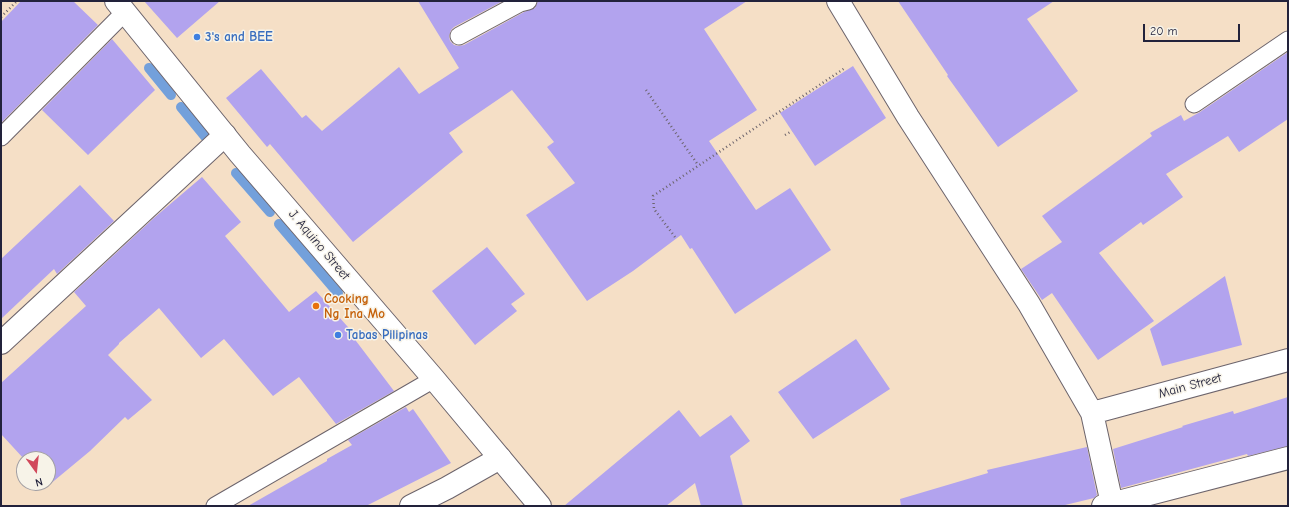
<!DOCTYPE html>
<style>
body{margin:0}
#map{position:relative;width:1289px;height:507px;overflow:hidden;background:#f5dfc6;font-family:"Comic Neue",sans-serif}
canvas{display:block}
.frame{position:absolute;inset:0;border:2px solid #22223b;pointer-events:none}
.north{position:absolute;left:16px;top:451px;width:40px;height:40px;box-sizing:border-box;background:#f7f3e8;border:1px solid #a29fa3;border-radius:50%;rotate:165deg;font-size:11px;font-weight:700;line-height:16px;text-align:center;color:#22223b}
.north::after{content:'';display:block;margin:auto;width:14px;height:18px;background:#d1495b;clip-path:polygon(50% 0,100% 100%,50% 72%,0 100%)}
.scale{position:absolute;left:1143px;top:24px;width:97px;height:18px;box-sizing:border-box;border:2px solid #22223b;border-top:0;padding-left:5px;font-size:12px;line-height:14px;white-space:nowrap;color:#22223b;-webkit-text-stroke:3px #f7f3e8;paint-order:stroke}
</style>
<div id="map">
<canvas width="1289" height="507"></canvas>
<div class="frame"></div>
<div class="north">N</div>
<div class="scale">20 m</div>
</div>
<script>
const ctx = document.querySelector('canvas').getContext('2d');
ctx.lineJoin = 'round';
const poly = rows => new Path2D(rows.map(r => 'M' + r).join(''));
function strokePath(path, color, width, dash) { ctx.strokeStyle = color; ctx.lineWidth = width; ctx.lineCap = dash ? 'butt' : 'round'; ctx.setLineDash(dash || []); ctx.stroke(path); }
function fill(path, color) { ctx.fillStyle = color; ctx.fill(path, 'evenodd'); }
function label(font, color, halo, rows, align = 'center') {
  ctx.font = font + ' "Comic Neue",sans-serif'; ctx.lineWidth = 3; ctx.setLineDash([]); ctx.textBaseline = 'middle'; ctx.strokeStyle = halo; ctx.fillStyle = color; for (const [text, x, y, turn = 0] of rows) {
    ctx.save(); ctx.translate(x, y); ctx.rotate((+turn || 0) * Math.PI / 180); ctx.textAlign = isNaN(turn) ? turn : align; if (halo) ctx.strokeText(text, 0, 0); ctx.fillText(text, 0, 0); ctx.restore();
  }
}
const stream = poly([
 [149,68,171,95],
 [181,107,208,140],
 [236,173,270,212],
 [279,224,338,293]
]);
const building = poly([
 [21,1,73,1,98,25,1,123,1,22],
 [144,1,220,1,177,38],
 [418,1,503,1,454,27,451,30,449,36,450,41,454,45,459,46,464,45,524,12,535,8,538,1,747,1,704,29,757,110,709,141,756,210,790,188,831,250,735,314,692,248,690,249,681,235,633,271,587,301,526,215,575,183,547,147,554,142,512,90,449,133,463,152,353,242,270,144,267,147,226,98,261,69,302,118,306,115,322,131,399,67,419,94,459,68],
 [898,1,1054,1,1027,19,1078,91,998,147,947,76,948,75],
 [112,39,155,90,88,155,42,110],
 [1288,52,1288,119,1239,152,1228,136,1166,174,1183,197,1143,225,1141,222,1099,253,1154,321,1098,360,1052,293,1042,300,1021,269,1062,242,1042,216,1152,136,1150,133,1181,115,1184,121,1200,112],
 [853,66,886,118,815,166,780,113],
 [202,177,241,222,225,236,289,312,316,291,355,335,353,337,394,391,336,424,299,377,273,396,224,339,201,358,159,308,119,343,119,344,108,355,152,400,128,420,125,417,90,451,49,485,47,483,48,459,24,459,1,434,1,383,86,306,74,292,155,217],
 [80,185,114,221,57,274,54,269,1,319,1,259],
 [487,247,525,294,511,304,517,311,475,345,432,291],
 [1225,276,1242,345,1162,366,1150,329],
 [856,339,890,389,813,439,778,392],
 [1288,397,1288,446,1248,456,1247,454,1121,488,1113,449,1183,427,1182,426,1233,411,1234,414],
 [406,407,409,412,413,409,451,463,366,506,248,506,327,461,327,459,352,445,348,440],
 [679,410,700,437,731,415,750,441,730,456,743,506,701,506,695,483,666,506,564,506],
 [1087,447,1097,495,1094,498,1061,506,901,506,900,499,988,473,987,470]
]);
const path = poly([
 [1,17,17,1],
 [646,90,698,165],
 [785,135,792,131],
 [675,237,654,209,653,196,845,68]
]);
const service = poly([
 [459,36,520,3,528,1],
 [1194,104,1288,40],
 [1,137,125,12],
 [215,506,434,379]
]);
const minor = poly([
 [838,1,908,117,1029,304,1092,413,1112,504],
 [1,343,225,135],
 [1092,413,1288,360],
 [411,506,447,488,500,458],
 [1103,506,1288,458]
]);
const tertiary = poly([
 [116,1,240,154,434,379,540,506]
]);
const markers = [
 [197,37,4,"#3f7fe0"],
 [316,306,4,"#e8710a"],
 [338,335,4,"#3f7fe0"]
];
const shopNames = [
 ["3's and BEE",205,37],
 ["Tabas Pilipinas",346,335]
];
const streetNames = [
 ["J. Aquino Street",319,245,50],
 ["Main Street",1190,386,-15]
];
const foodNames = [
 ["Cooking",324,299],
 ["Ng Ina Mo",324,314]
];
strokePath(stream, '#73a0db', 10);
fill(building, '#b2a3ee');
strokePath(service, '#6c646c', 19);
strokePath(minor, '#6c646c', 24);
strokePath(tertiary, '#6c646c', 24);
strokePath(path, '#6c646c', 2.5, [1, 3]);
strokePath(service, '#fff', 17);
strokePath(minor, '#fff', 22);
strokePath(tertiary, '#fff', 22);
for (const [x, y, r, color] of markers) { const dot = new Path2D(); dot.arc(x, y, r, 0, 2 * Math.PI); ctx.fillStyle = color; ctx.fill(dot); strokePath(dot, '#f7f3e8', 1.5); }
label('bold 13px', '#366cbe', '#f7f3e8', shopNames, 'left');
label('13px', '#22223b', '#f7f3e8', streetNames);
label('bold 13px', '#c56008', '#f7f3e8', foodNames, 'left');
</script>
